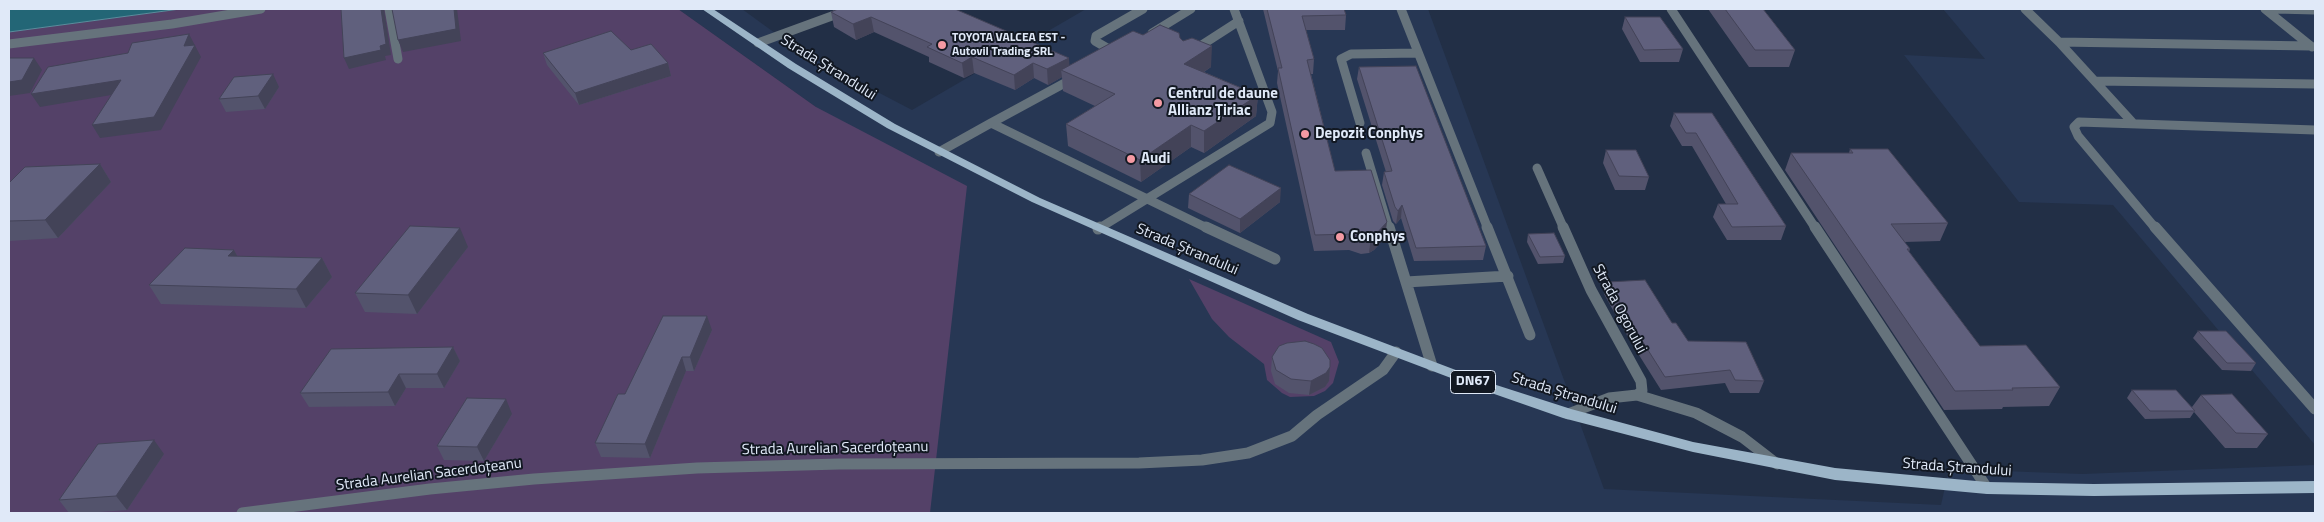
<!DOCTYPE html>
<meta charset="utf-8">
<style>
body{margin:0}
#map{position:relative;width:2324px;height:522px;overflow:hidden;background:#222f46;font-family:"Titillium Web",sans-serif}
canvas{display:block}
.frame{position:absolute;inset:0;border:10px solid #e0e9f8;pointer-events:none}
</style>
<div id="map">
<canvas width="2324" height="522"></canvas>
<div class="frame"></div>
</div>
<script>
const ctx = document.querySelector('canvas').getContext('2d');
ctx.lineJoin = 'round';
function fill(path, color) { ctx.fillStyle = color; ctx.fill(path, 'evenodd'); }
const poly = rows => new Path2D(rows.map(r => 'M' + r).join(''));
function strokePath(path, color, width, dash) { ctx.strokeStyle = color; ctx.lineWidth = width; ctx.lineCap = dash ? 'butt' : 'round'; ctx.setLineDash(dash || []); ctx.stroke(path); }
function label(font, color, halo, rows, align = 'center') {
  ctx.font = font + ' "Titillium Web",sans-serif'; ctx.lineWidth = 4; ctx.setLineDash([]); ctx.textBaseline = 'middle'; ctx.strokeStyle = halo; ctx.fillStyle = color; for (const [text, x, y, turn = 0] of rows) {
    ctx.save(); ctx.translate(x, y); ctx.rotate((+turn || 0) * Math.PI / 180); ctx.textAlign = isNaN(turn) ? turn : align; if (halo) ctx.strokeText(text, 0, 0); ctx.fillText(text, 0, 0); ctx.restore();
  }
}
const built = poly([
 [678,9,742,9,801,52,912,110,1086,9,1428,9,1604,489,1941,505,1949,469,2082,474,2315,465,2315,513,930,513,816,107],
 [1943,9,2315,9,2315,445,2113,205,2019,202,1904,55,1985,59]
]);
const green = poly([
 [180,9,678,9,816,107,967,186,930,513,9,513,9,32],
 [1189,279,1331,342,1339,362,1333,383,1325,391,1314,396,1290,397,1282,393,1267,380,1264,364,1229,337,1212,319]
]);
const water = poly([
 [9,9,180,9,9,32,9,9]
]);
const laneFar1 = poly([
 [1401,9,1488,229],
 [1671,9,1816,229],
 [2025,9,2059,42,2133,123],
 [2265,9,2312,47],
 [2276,9,2315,10],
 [1152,33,1191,9],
 [2059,42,2311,46],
 [1194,50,1239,21],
 [1114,52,1095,41,1096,36,1143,9],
 [2096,81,2315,84],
 [991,123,1074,78],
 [1360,123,1341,59,1351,54,1418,53],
 [939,152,991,123,1209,229],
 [1366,153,1389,229],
 [1098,229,1270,123,1272,112,1234,9],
 [2156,229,2078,136,2074,127,2079,122,2315,130]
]);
const lane = poly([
 [1206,227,1275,259],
 [1389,227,1432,366],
 [1487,227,1530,335],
 [1815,227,1987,488],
 [2155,227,2315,409],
 [1098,229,1100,227],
 [1406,282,1508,276]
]);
const streetFar1 = poly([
 [389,9,398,59],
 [758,43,851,9],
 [9,44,172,24,261,9],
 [1537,168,1564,229]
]);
const street = poly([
 [1563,227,1591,290,1641,381,1642,391,1637,395,1609,398,1568,414],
 [1637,395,1696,413,1742,437,1777,464],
 [242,513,430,489,534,479,697,468,839,464,1139,463,1202,460,1248,453,1292,436,1317,415,1383,370,1396,352]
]);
const primary = poly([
 [702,9,713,9,796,64,895,124,1040,198,1308,314,1490,383,1571,409,1693,442,1835,468,1987,482,2094,484,2315,481,2315,493,2094,496,1987,494,1835,480,1693,452,1563,418,1480,389,1298,320,1032,202,887,128,788,68,702,9]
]);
const wall = poly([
 [838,9,1070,66,1143,35,1180,38,1211,67,1204,72,1258,95,1256,116,1204,153,1191,147,1141,182,1068,146,1066,124,1095,106,1063,91,1062,77,1048,85,1034,78,1015,90,974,73,964,78,929,62,929,57,874,32,856,40,834,27,831,12],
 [1263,9,1344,9,1346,15,1345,30,1306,30,1314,59,1313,74,1311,74,1335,171,1385,238,1374,250,1369,253,1361,254,1349,250,1314,251,1277,83,1278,71],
 [1708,9,1763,9,1795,50,1789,67,1749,67],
 [1625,17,1683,49,1679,62,1640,62,1622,29],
 [543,53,668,63,671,76,579,105,547,65],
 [1359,67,1486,246,1483,260,1414,261,1401,218,1396,224,1393,221,1382,185,1384,172,1386,172,1357,79],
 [279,87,265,109,226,112,219,99],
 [1674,113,1712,113,1786,226,1781,240,1727,240,1713,217,1718,204,1726,204,1692,146,1682,146,1670,126],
 [1850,149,1948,223,1940,241,1904,242,1910,249,1909,252,1980,346,2060,387,2049,406,2003,407,2002,409,1944,410,1785,170,1791,153,1849,153],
 [1606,150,1649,177,1645,190,1615,190,1603,163],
 [100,164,111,182,58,238,9,241,9,183],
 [1189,194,1280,202,1240,233,1188,208],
 [1528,234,1565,256,1563,263,1538,264,1527,242],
 [468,247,417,314,365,312,355,293],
 [234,250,237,256,322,258,332,277,306,308,161,304,149,285],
 [1608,282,1672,323,1688,341,1764,381,1759,393,1730,393,1725,383,1661,390,1632,344,1604,294],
 [712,330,694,371,686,371,650,458,601,457,595,443,625,394],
 [2198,331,2256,363,2251,371,2222,370,2193,338],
 [453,347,460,361,444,388,406,388,395,406,309,407,300,393],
 [1272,357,1330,367,1329,381,1325,387,1309,395,1289,393,1275,384,1271,371],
 [2132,390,2192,407,2201,395,2268,434,2257,448,2225,448,2194,412,2190,418,2145,419,2127,398],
 [512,414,484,461,444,460,437,446],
 [164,454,127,510,85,513,69,513,59,500]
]);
const shadedWall = poly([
 [381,9,384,9,391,55,385,56,386,60,349,69,344,58,380,46],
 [454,9,457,9,461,41,403,52,398,40],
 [871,17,874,32,856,40,853,24],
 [189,34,201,57,161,130,100,138,92,125,184,46],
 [1212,46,1211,67,1184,85,1184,64],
 [972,57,974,73,964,78,962,63],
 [34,58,42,70,30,93,9,96,9,82],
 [1069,58,1070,73,1061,70,1062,77,1048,85,1047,69],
 [668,63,671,76,579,105,575,93],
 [1033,63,1034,78,1015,90,1014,75],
 [273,74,279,87,265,109,258,96],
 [121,80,129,92,40,107,31,94],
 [1258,95,1256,116,1204,153,1204,131],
 [1191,125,1191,147,1141,182,1140,160],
 [100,164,111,182,58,238,45,220],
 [1281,188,1280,202,1240,233,1240,219],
 [1402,205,1401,218,1396,224,1398,211],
 [1387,222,1385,238,1374,250,1369,253,1371,237],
 [460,228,468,247,417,314,408,295],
 [234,250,244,269,228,256],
 [322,258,332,277,306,308,296,289],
 [707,316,712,330,694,371,690,357],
 [453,347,460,361,444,388,437,374],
 [682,357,686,371,650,458,645,444],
 [1330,367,1329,381,1325,387,1309,395,1311,381],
 [399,374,406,388,395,406,388,392],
 [506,399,512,414,484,461,477,447],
 [154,440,164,454,127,510,116,496]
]);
const building = poly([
 [341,9,381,9,386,44,380,46,381,50,344,58,341,9],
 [392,9,454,9,456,29,398,40,392,9],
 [838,9,955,9,1069,58,1047,69,1033,63,1014,75,972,57,962,63,927,47,932,44,871,17,853,24,831,12,838,9],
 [1267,9,1344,9,1346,15,1302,16,1314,59,1307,60,1335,171,1371,170,1387,222,1376,234,1371,237,1363,238,1351,234,1315,235,1278,68,1282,68,1267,9],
 [1725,9,1763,9,1795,50,1755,50,1725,9],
 [1625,17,1660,17,1683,49,1644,50,1625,17],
 [1160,25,1179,33,1180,38,1183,41,1192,38,1212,46,1184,64,1258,95,1204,131,1191,125,1140,160,1066,124,1115,94,1061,70,1133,31,1143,35,1160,25],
 [611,31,631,50,651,44,668,63,575,93,543,53,611,31],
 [189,34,184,46,195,45,154,117,92,125,121,80,31,94,48,67,128,53,132,43,189,34],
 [9,58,34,58,22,80,9,82,9,58],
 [1416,66,1486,246,1416,248,1402,205,1398,211,1395,207,1384,172,1392,171,1359,67,1416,66],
 [273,74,258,96,219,99,234,77,273,74],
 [1674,113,1712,113,1786,226,1732,227,1718,204,1738,204,1696,133,1686,133,1674,113],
 [1850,149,1888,149,1948,223,1891,224,1910,249,1907,249,1980,346,2026,345,2060,387,2012,388,2013,390,1955,391,1791,153,1853,153,1850,149],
 [1606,150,1636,150,1649,177,1619,176,1606,150],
 [100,164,45,220,9,221,9,183,25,167,100,164],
 [1229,165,1281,188,1240,219,1189,194,1229,165],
 [410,226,460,228,408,295,355,293,410,226],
 [1554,233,1565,256,1540,257,1528,234,1554,233],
 [185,248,234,250,228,256,322,258,296,289,149,285,185,248],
 [1645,280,1672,323,1676,323,1688,341,1746,342,1764,381,1735,380,1730,370,1665,377,1636,331,1608,282,1645,280],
 [663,316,707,316,690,357,682,357,645,444,595,443,618,394,625,394,663,316],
 [2198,331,2226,331,2256,363,2227,363,2198,331],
 [1305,341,1314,344,1322,348,1330,360,1330,367,1326,373,1311,381,1291,379,1276,370,1272,357,1279,346,1287,343,1305,341],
 [453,347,437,374,399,374,388,392,300,393,331,349,453,347],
 [2132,390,2176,390,2195,411,2150,411,2132,390],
 [2232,394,2268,434,2236,433,2201,395,2232,394],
 [467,398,506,399,477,447,437,446,467,398],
 [154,440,116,496,59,500,98,444,154,440]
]);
const markers = [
 [942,45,5,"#f49aa3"],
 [1158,103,5,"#f49aa3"],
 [1305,134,5,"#f49aa3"],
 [1131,159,5,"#f49aa3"],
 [1340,237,5,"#f49aa3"]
];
const farPoinames = [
 ["TOYOTA VALCEA EST -",952,38],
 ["Autovil Trading SRL",952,52]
];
const shields = [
 [1473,382,45]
];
const shieldNames = [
 ["DN67",1473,382]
];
const streetNames = [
 ["Strada Ștrandului",828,68,32],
 ["Strada Ștrandului",1187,250,23],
 ["Strada Ogorului",1619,309,62],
 ["Strada Ștrandului",1564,394,17],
 ["Strada Aurelian Sacerdoțeanu",835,449,-1],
 ["Strada Ștrandului",1957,468,4],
 ["Strada Aurelian Sacerdoțeanu",429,475,-7]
];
const poiNames = [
 ["Centrul de daune",1168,94],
 ["Allianz Țiriac",1168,111],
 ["Depozit Conphys",1315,134],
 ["Audi",1141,159],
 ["Conphys",1350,237]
];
fill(built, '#273754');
fill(green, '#544168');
fill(water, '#236676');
strokePath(water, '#5c8d9d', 1);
strokePath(laneFar1, '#66737c', 9);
strokePath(lane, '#66737c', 11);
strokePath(streetFar1, '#66737c', 9);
strokePath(street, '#66737c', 11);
fill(primary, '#9cb5c8');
fill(wall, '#53536c');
fill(shadedWall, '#434358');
fill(building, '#60607d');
strokePath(building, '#434358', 1);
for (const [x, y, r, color] of markers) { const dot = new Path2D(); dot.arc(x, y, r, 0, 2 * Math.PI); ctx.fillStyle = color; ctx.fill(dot); strokePath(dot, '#121822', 2); }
label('bold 12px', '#e0e9f8', '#121822', farPoinames, 'left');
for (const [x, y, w] of shields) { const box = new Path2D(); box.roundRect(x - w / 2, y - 11.5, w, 23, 4); ctx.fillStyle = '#121822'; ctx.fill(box); strokePath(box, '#e0e9f8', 1); }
label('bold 14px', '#e0e9f8', null, shieldNames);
label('15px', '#e0e9f8', '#121822', streetNames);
label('bold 15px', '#e0e9f8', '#121822', poiNames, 'left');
</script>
